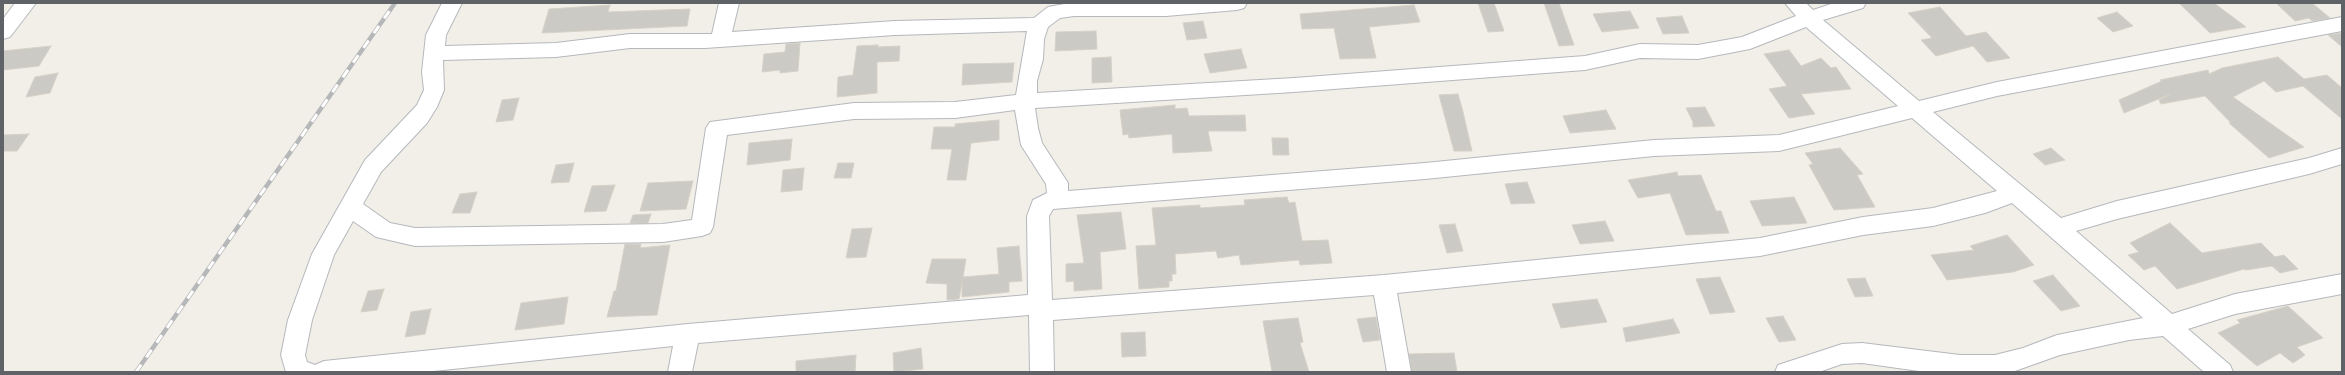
<!DOCTYPE html>
<style>
body{margin:0}
#map{position:relative;width:2345px;height:375px;overflow:hidden;background:#f1efe8;font-family:Poppins,sans-serif}
canvas{display:block}
.frame{position:absolute;inset:0;border:4px solid #5f6368;pointer-events:none}
</style>
<div id="map">
<canvas width="2345" height="375"></canvas>
<div class="frame"></div>
</div>
<script>
const ctx = document.querySelector('canvas').getContext('2d');
ctx.lineJoin = 'round';
function fill(path, color) { ctx.fillStyle = color; ctx.fill(path, 'evenodd'); }
const poly = rows => new Path2D(rows.map(r => 'M' + r).join(''));
function strokePath(path, color, width, dash) { ctx.strokeStyle = color; ctx.lineWidth = width; ctx.lineCap = dash ? 'butt' : 'round'; ctx.setLineDash(dash || []); ctx.stroke(path); }
const building = poly([
 [1478,3,1494,3,1504,31,1488,32,1478,3],
 [1544,3,1559,3,1574,45,1559,46,1544,3],
 [2179,3,2214,3,2246,27,2210,33,2179,3],
 [2276,3,2312,3,2330,18,2312,21,2309,18,2295,21,2276,3],
 [610,5,608,12,690,9,687,26,542,33,549,9,610,5],
 [1414,5,1420,22,1369,27,1376,58,1340,59,1334,28,1302,29,1300,14,1414,5],
 [1940,7,1966,36,1986,32,2010,58,1987,62,1973,46,1936,56,1921,40,1932,38,1908,13,1940,7],
 [1630,11,1639,28,1602,32,1593,14,1630,11],
 [2117,12,2133,26,2113,32,2097,18,2117,12],
 [1682,16,1689,33,1663,34,1656,18,1682,16],
 [1203,21,1207,38,1187,40,1183,23,1203,21],
 [1096,31,1097,49,1055,51,1056,32,1096,31],
 [2342,33,2342,47,2328,35,2342,33],
 [800,43,798,71,780,73,780,70,762,72,764,54,785,52,786,44,800,43],
 [878,45,878,47,900,46,899,61,877,62,877,93,837,97,838,77,853,75,857,46,878,45],
 [51,46,39,66,3,70,3,51,51,46],
 [1241,49,1247,68,1210,73,1204,54,1241,49],
 [1789,50,1801,66,1821,58,1831,68,1836,67,1851,89,1801,94,1815,114,1789,118,1769,89,1787,86,1764,54,1789,50],
 [1111,57,1112,82,1092,83,1092,58,1111,57],
 [2278,57,2304,79,2327,75,2342,88,2342,119,2303,86,2276,92,2264,81,2233,97,2304,147,2269,158,2229,123,2231,123,2205,96,2161,104,2159,100,2171,94,2124,113,2119,100,2162,81,2160,80,2208,70,2209,74,2222,68,2278,57],
 [1014,63,1012,82,962,85,963,64,1014,63],
 [58,73,50,93,26,97,35,77,58,73],
 [1458,94,1463,112,1472,151,1454,151,1439,95,1458,94],
 [519,98,513,120,496,122,502,100,519,98],
 [1175,105,1175,109,1187,108,1189,116,1245,115,1246,131,1208,131,1212,151,1173,153,1172,134,1129,138,1128,134,1123,135,1120,110,1175,105],
 [1705,107,1715,126,1693,127,1693,122,1686,108,1705,107],
 [1606,110,1616,129,1570,133,1563,116,1606,110],
 [999,120,999,140,971,143,966,180,947,180,952,149,931,149,934,127,955,127,955,124,999,120],
 [29,134,17,151,3,151,3,135,29,134],
 [1272,138,1288,138,1289,155,1273,155,1272,138],
 [792,139,790,160,747,165,749,143,792,139],
 [1840,148,1863,174,1857,175,1875,207,1834,210,1809,165,1813,164,1805,153,1840,148],
 [2051,148,2065,160,2045,165,2033,154,2051,148],
 [574,163,569,182,551,183,556,165,574,163],
 [838,163,854,163,851,178,834,178,838,163],
 [804,168,802,190,781,192,783,170,804,168],
 [1677,172,1678,176,1701,175,1716,211,1721,211,1729,233,1686,235,1670,193,1638,198,1628,180,1677,172],
 [693,181,686,209,640,211,648,183,693,181],
 [1527,182,1535,203,1511,204,1505,184,1527,182],
 [615,185,606,211,584,212,592,186,615,185],
 [477,192,470,213,452,213,460,194,477,192],
 [1287,197,1289,203,1295,202,1302,241,1328,240,1332,263,1300,265,1299,260,1241,265,1239,255,1218,258,1216,251,1175,254,1176,274,1172,274,1172,281,1169,281,1169,287,1139,289,1136,246,1156,245,1152,208,1200,205,1200,208,1245,205,1244,200,1287,197],
 [1794,197,1807,223,1762,226,1750,201,1794,197],
 [1121,212,1126,249,1100,252,1102,289,1074,291,1074,281,1066,282,1066,264,1084,263,1077,215,1121,212],
 [651,214,648,223,630,223,633,215,651,214],
 [1605,221,1614,241,1580,244,1572,225,1605,221],
 [2170,223,2202,253,2261,243,2275,257,2284,255,2298,269,2280,273,2272,266,2246,270,2244,269,2177,289,2155,266,2144,270,2128,255,2139,252,2130,243,2170,223],
 [1455,224,1463,251,1447,253,1439,225,1455,224],
 [872,228,866,257,846,258,852,229,872,228],
 [2007,235,2034,265,2013,272,1947,280,1931,255,1974,250,1970,246,2007,235],
 [625,244,641,244,640,248,670,245,657,315,607,317,614,291,616,291,625,244],
 [1019,246,1022,281,1009,282,1009,292,962,297,962,282,959,299,947,300,947,284,926,283,932,259,966,259,963,277,999,274,997,248,1019,246],
 [2053,275,2080,306,2061,311,2033,281,2053,275],
 [1720,277,1735,312,1710,314,1696,279,1720,277],
 [1865,278,1873,296,1855,297,1847,279,1865,278],
 [384,289,377,310,361,312,368,291,384,289],
 [568,297,564,324,515,330,521,303,568,297],
 [1597,299,1607,322,1561,328,1552,304,1597,299],
 [2288,306,2323,338,2297,347,2305,355,2293,363,2280,353,2257,366,2218,333,2240,323,2237,320,2288,306],
 [431,309,425,334,405,337,411,312,431,309],
 [1783,316,1796,340,1779,342,1766,318,1783,316],
 [1376,317,1380,340,1363,342,1357,319,1376,317],
 [1298,318,1303,342,1300,343,1309,372,1272,372,1263,321,1298,318],
 [1673,319,1680,333,1626,342,1623,328,1673,319],
 [1145,332,1146,356,1122,357,1121,333,1145,332],
 [921,348,923,369,894,372,893,353,921,348],
 [1454,353,1457,372,1412,372,1409,354,1454,353],
 [856,355,855,372,796,372,796,361,856,355]
]);
const minor = poly([
 [15,3,36,3,10,37,3,39,3,19,15,3],
 [442,3,462,3,446,35,445,46,556,43,630,34,712,34,719,3,739,3,732,32,895,21,1034,18,1048,7,1070,3,1247,3,1244,8,1237,10,1166,16,1074,16,1060,18,1048,27,1044,39,1043,59,1037,81,1037,93,1294,78,1585,56,1640,44,1698,45,1742,37,1796,16,1785,3,1806,3,1813,10,1834,3,1866,3,1863,8,1823,20,1919,101,1997,82,2342,17,2342,31,1997,96,1933,112,2061,218,2117,201,2309,158,2342,148,2342,164,2309,174,2117,219,2076,231,2172,314,2235,294,2342,274,2342,294,2235,314,2188,329,2230,365,2233,372,2204,372,2163,336,2129,340,2060,355,2012,372,1926,372,1862,363,1842,364,1819,372,1775,372,1778,365,1842,344,1862,343,1960,355,1995,355,2023,348,2057,335,2143,318,2012,203,1985,213,1933,226,1863,235,1760,256,1397,293,1411,372,1387,372,1374,295,1053,320,1054,372,1030,372,1029,315,698,343,692,372,668,372,673,346,424,372,286,372,281,355,288,320,312,254,365,160,417,105,424,90,422,72,426,35,442,3],
 [1806,27,1898,106,1779,135,1654,140,1425,163,1068,191,1068,183,1042,143,1038,128,1035,108,1294,92,1585,70,1640,58,1698,59,1750,49,1806,27],
 [1027,31,1016,95,955,102,854,103,710,122,706,128,692,220,663,224,415,228,390,223,363,204,381,172,427,123,437,107,444,90,443,60,556,57,630,48,705,48,895,35,1027,31],
 [1015,110,1021,145,1046,184,1047,193,1033,200,1027,216,1028,295,688,324,324,361,315,365,307,362,305,355,312,320,334,255,353,221,376,237,415,246,663,242,702,236,710,233,713,227,727,135,854,119,955,118,1015,110],
 [1912,118,1997,191,1933,208,1863,217,1760,238,1384,275,1052,300,1049,216,1053,209,1425,179,1654,156,1779,151,1912,118]
]);
const rail = poly([
 [136,372,395,3]
]);
fill(building, '#cccac5');
strokePath(building, '#d6d1c6', 1);
strokePath(minor, '#b5b8bc', 2);
fill(minor, '#fff');
strokePath(rail, '#b6b7b8', 4.5);
strokePath(rail, '#fff', 3, [9]);
</script>
